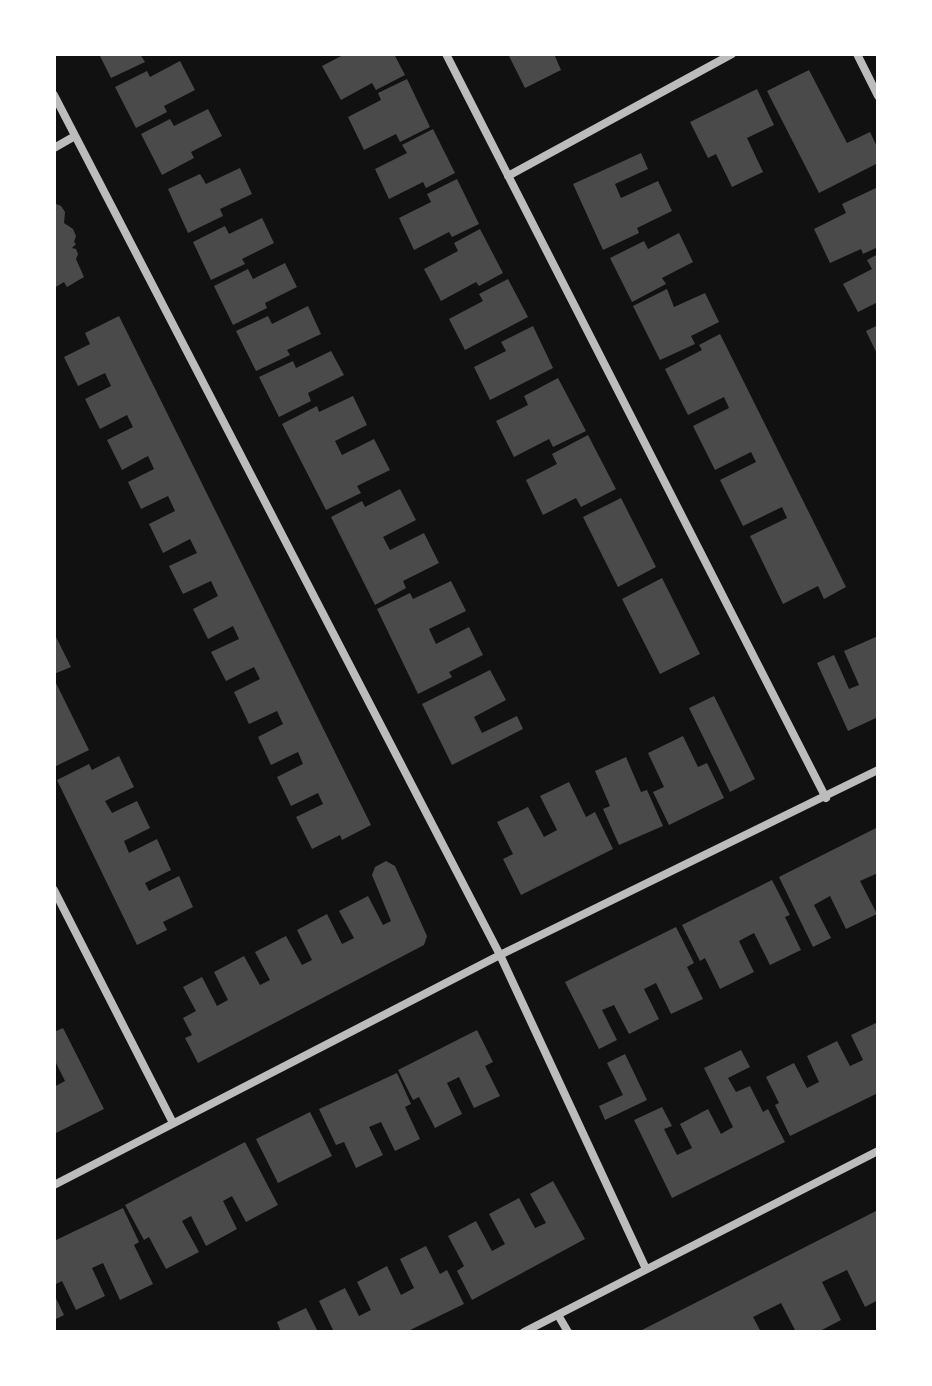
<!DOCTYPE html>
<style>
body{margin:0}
#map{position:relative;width:932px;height:1386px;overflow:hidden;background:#111;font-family:Poppins,sans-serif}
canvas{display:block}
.frame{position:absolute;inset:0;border:56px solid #fff;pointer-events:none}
</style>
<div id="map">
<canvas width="932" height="1386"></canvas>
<div class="frame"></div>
</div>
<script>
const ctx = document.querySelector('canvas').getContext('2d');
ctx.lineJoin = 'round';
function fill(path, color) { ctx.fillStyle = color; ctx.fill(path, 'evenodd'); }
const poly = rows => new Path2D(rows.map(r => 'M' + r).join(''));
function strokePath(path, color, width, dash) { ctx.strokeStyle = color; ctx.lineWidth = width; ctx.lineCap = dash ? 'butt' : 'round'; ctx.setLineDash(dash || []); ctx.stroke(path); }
const building = poly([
 [99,54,140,54,145,62,111,78],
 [345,54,394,54,405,75,376,90,372,83,341,100,322,66],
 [508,54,554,54,561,70,525,88],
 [180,61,195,90,164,106,167,112,136,128,115,87,147,71,150,77],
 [809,70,847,143,870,132,878,149,878,163,819,193,767,91],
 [407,79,430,127,400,142,396,134,364,150,348,117,381,100,378,93],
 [757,89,774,125,747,138,763,172,732,187,716,154,708,158,690,122],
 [208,109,222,136,191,152,194,158,162,175,141,134,170,119,174,126],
 [433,129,455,173,426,188,423,182,389,199,375,169,407,153,402,145],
 [641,153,648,169,615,184,621,198,658,181,672,211,637,228,639,233,603,250,573,184],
 [240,168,252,194,220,209,223,216,188,233,168,189,200,174,206,184],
 [457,179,479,224,452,237,449,232,414,250,399,218,431,202,427,194],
 [878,187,878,247,863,254,861,249,830,263,814,229,846,213,842,204],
 [54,203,61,206,65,212,64,223,73,229,76,236,74,242,76,244,72,248,76,249,78,254,76,259,84,277,67,287,64,282,54,288],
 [262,218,274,243,242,259,245,264,211,280,193,242,225,226,229,234],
 [480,229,503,273,479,286,476,282,441,301,424,269,458,251,454,243],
 [679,233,693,262,662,278,666,284,632,302,610,258,644,241,648,249],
 [878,254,878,302,858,312,843,284,872,269,867,260],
 [285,263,297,287,265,303,267,308,233,325,214,286,248,269,253,279],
 [508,279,528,317,465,350,449,319,483,301,479,294],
 [667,289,674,307,705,293,719,322,691,336,695,344,660,360,633,306],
 [308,306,321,334,287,350,290,355,256,371,236,331,268,316,272,324],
 [119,316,371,825,342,840,340,835,312,849,296,817,323,804,318,793,291,806,277,777,303,764,298,752,271,765,258,737,283,724,277,711,249,724,234,692,260,679,254,667,226,681,211,652,239,639,233,626,208,639,193,609,218,596,211,581,183,594,169,566,197,553,190,539,163,553,149,524,175,511,168,496,141,509,128,482,154,469,148,456,122,470,107,440,133,427,127,415,100,429,85,399,111,386,105,373,78,386,64,357,90,344,85,333],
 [878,325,878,356,866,331],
 [533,326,553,368,490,400,474,367,506,351,501,342],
 [720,334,846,587,824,599,818,586,783,604,750,536,787,518,782,507,743,526,720,480,756,462,751,452,715,470,693,426,729,408,724,397,688,415,665,369,702,350,699,345],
 [331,351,344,375,308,393,311,401,279,417,259,377,293,361,296,368],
 [558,378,586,431,553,447,549,439,514,457,496,421,528,405,524,396],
 [353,396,367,425,335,441,342,455,374,439,390,470,357,486,361,493,326,510,282,424,317,406,319,412],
 [588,435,616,489,581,507,576,498,543,515,526,480,557,464,552,454],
 [400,489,416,520,383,537,390,550,424,533,439,563,403,581,406,588,375,605,331,517,362,501,365,507],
 [621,498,656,567,618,587,583,517],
 [662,578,700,654,660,674,622,599],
 [451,581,466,611,429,629,436,644,469,627,483,655,449,672,452,677,418,694,377,609,410,593,413,599],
 [54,633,71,667,54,674],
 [878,636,878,717,848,731,817,663,834,655,849,689,859,685,844,651],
 [490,670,506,700,474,717,482,733,517,716,523,729,452,765,422,704],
 [54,679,89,750,54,767],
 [714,696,755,779,730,792,689,708],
 [683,736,698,767,707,763,724,798,669,825,653,792,664,787,648,753],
 [119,756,134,787,105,801,112,813,137,801,150,828,124,841,129,853,157,839,171,870,145,883,149,891,179,876,193,907,163,922,167,930,137,945,57,780,89,764,92,770],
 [626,757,641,792,647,790,663,826,619,845,603,809,610,806,595,771],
 [569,782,586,817,595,812,613,849,521,895,503,859,513,854,497,822,528,807,544,837,557,830,540,796],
 [878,827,878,873,860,881,877,914,846,929,830,896,814,905,831,938,813,947,779,877],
 [386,861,395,866,427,936,424,945,198,1063,185,1038,192,1035,183,1018,196,1011,183,987,202,977,217,1006,228,1000,214,972,244,956,260,985,270,980,255,952,286,936,302,965,312,960,297,930,327,914,342,944,354,938,339,911,368,896,383,925,391,921,372,875,375,867],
 [772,880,790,915,785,917,801,950,770,965,754,933,739,941,754,972,720,989,705,958,700,961,682,925],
 [676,927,694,963,687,967,703,999,671,1014,656,983,644,989,659,1019,629,1034,614,1005,602,1010,617,1040,599,1049,565,982],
 [878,1022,878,1093,790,1136,775,1105,779,1103,766,1077,794,1063,807,1088,819,1082,807,1056,837,1041,850,1066,863,1060,851,1035],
 [63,1028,104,1109,54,1134,54,1087,65,1081,54,1059,54,1032],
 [477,1030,493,1062,485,1066,500,1096,474,1108,459,1077,447,1083,462,1114,435,1128,419,1097,413,1100,398,1070],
 [741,1050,750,1067,728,1078,736,1092,750,1086,763,1112,768,1109,785,1142,672,1198,634,1120,662,1107,672,1126,664,1129,677,1155,692,1148,680,1124,708,1109,721,1134,733,1127,704,1068],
 [625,1054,647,1100,605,1120,599,1106,623,1095,607,1063],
 [397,1073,411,1104,405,1107,420,1139,395,1151,381,1122,369,1127,383,1155,356,1168,344,1142,336,1145,319,1109],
 [310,1112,332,1156,278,1183,256,1139],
 [245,1142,278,1205,246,1222,232,1196,223,1201,237,1229,206,1246,191,1216,182,1221,199,1252,166,1269,149,1237,144,1240,125,1205],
 [553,1181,585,1239,472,1300,457,1271,464,1266,448,1236,476,1221,492,1251,505,1244,489,1214,519,1198,535,1228,546,1223,530,1194],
 [123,1208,139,1242,134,1245,153,1284,120,1300,103,1263,92,1268,105,1296,76,1310,62,1281,54,1285,54,1241],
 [878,1210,878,1255,876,1256,878,1261,878,1300,865,1307,847,1270,822,1282,841,1320,818,1332,796,1332,781,1303,753,1317,761,1332,638,1332],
 [426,1246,440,1274,447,1270,464,1304,406,1332,334,1332,319,1301,345,1288,359,1316,371,1310,357,1282,387,1266,401,1295,414,1288,400,1259],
 [54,1294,64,1315,54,1320],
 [306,1308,318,1332,281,1332,277,1322]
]);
const minor = poly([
 [446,54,826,798],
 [857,54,878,96],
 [54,95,500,955,646,1269],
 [54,148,75,136],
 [508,176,732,54],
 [54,890,173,1123],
 [54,1185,500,955,878,770],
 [558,1315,568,1332],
 [524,1332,878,1151]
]);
fill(building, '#4a4a4a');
strokePath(minor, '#bcbcbc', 8);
</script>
